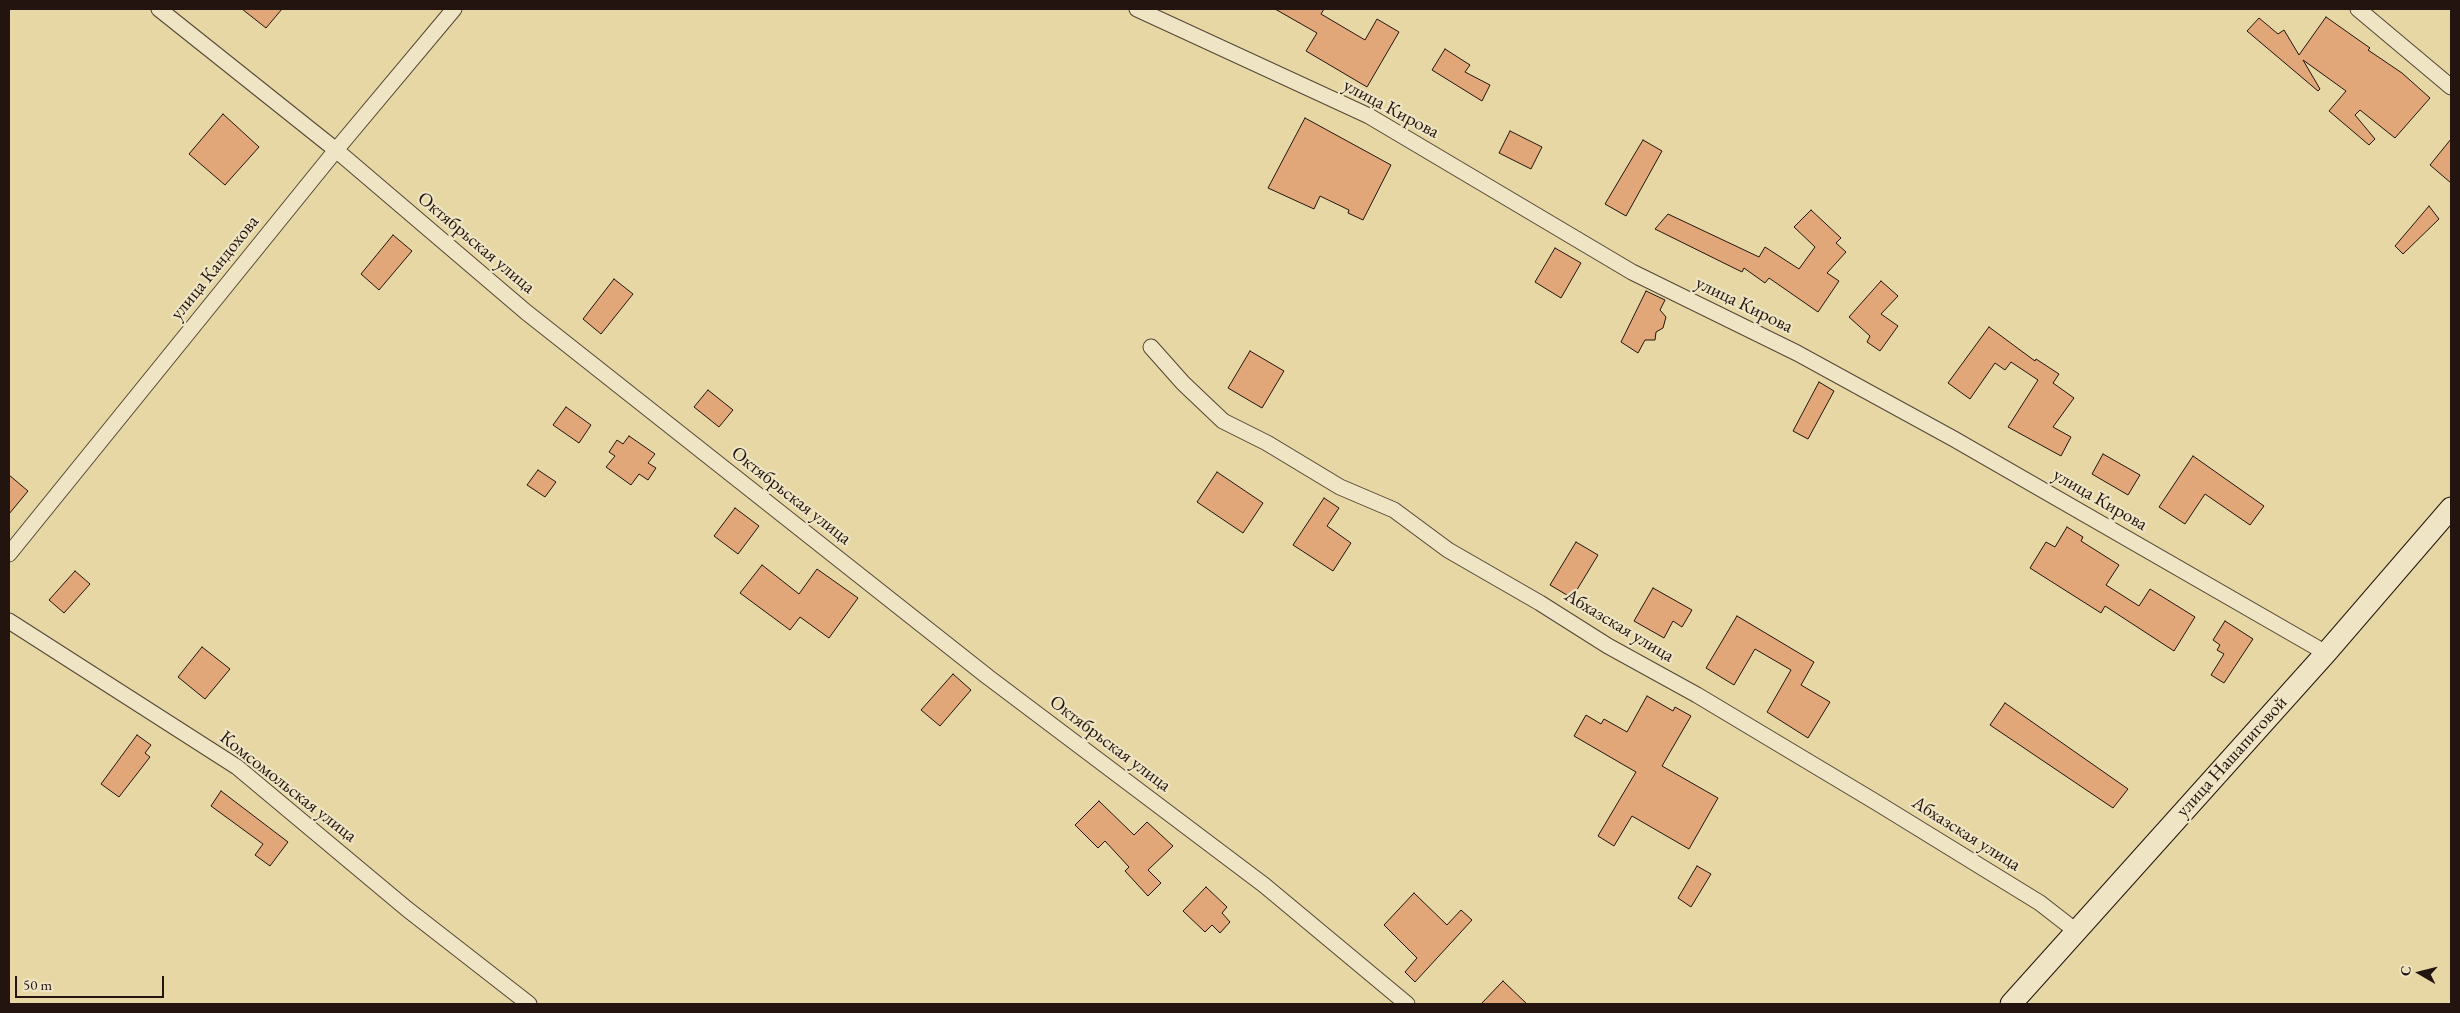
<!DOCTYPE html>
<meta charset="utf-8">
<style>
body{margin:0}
#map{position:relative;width:2460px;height:1013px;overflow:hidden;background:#e6d7a4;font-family:"EB Garamond",serif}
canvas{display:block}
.frame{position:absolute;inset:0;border:10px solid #23140f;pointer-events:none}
.north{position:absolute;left:2395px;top:948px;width:50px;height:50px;-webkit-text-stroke:4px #efe5c4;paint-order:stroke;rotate:278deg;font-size:14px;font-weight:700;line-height:20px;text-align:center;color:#23140f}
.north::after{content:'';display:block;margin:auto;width:18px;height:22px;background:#23140f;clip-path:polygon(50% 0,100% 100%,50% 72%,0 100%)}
.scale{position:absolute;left:15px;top:976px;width:149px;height:22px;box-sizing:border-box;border:2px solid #23140f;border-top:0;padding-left:6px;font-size:15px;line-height:18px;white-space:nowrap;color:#23140f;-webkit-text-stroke:4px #efe5c4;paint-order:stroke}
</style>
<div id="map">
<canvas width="2460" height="1013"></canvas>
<div class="frame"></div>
<div class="north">С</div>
<div class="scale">50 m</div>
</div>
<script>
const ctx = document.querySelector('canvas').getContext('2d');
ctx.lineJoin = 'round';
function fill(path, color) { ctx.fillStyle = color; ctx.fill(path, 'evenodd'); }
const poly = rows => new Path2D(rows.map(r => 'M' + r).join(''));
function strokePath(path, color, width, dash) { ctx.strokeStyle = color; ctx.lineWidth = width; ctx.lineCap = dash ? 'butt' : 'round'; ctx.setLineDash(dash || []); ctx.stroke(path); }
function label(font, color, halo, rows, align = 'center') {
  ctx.font = font + ' "EB Garamond",serif'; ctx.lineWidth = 4.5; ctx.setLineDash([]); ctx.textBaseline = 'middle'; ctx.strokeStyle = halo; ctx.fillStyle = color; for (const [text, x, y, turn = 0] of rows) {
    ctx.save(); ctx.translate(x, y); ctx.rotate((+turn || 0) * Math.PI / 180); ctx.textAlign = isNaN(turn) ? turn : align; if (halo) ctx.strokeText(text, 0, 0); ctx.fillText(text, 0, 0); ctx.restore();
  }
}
const building = poly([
 [242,9,282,9,266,28,242,9],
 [1275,9,1324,9,1321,14,1365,40,1377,19,1399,32,1367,87,1306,51,1317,33,1275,9],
 [2326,17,2370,48,2368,50,2402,73,2430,98,2395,138,2360,110,2355,115,2375,139,2369,145,2329,111,2346,91,2303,60,2320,89,2318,91,2247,31,2259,18,2278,34,2284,30,2299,55,2326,17],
 [1445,49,1470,65,1465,72,1490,85,1482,101,1432,70,1445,49],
 [223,114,259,147,225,185,189,154,223,114],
 [1305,118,1391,165,1363,220,1348,213,1349,210,1320,196,1314,209,1268,188,1305,118],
 [1510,131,1542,147,1531,169,1499,153,1510,131],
 [2451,139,2451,183,2430,165,2451,139],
 [1643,140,1662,151,1626,216,1605,204,1643,140],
 [2429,206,2439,219,2403,254,2395,246,2429,206],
 [1811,210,1841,238,1836,243,1846,252,1827,273,1839,281,1818,312,1769,278,1765,283,1744,268,1742,272,1655,229,1668,214,1759,257,1765,247,1799,269,1815,247,1794,227,1811,210],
 [393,235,412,251,379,290,361,274,393,235],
 [1555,248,1581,263,1561,298,1535,282,1555,248],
 [614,279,633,294,601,334,583,319,614,279],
 [1881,281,1898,296,1881,314,1898,326,1880,351,1867,342,1870,336,1849,317,1881,281],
 [1646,291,1665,300,1660,310,1666,317,1663,328,1656,332,1655,340,1645,340,1638,353,1621,342,1646,291],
 [1989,327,2035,361,2036,359,2059,374,2053,383,2074,398,2053,427,2071,437,2061,456,2008,427,2038,380,2011,362,2005,370,1995,363,1970,399,1948,383,1989,327],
 [1250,351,1284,371,1262,408,1228,388,1250,351],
 [1819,382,1834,391,1808,439,1793,431,1819,382],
 [708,390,733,410,719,427,694,407,708,390],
 [566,407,591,425,579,443,553,425,566,407],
 [629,436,655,454,648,463,656,468,648,480,639,474,631,485,606,467,615,456,609,452,617,440,623,444,629,436],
 [2103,454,2140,475,2128,495,2092,474,2103,454],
 [2193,456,2264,506,2250,525,2205,494,2185,524,2159,507,2193,456],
 [538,470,556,482,545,497,527,485,538,470],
 [1217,472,1263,503,1243,533,1197,502,1217,472],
 [9,475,28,491,9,514,9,475],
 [1324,498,1339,508,1327,526,1351,543,1333,571,1293,545,1324,498],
 [735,508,759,526,738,554,714,536,735,508],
 [2067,527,2083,537,2081,541,2119,565,2106,585,2139,606,2150,589,2195,617,2174,651,2105,606,2101,613,2030,568,2046,542,2055,547,2067,527],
 [1576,542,1598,555,1572,598,1550,585,1576,542],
 [762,565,799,594,817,569,858,598,829,638,800,617,790,630,740,593,762,565],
 [75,571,90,584,64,613,49,600,75,571],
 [1653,588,1692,610,1682,627,1673,621,1664,638,1634,621,1653,588],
 [1737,616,1814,662,1801,685,1830,702,1808,738,1767,712,1791,670,1755,649,1734,685,1706,668,1737,616],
 [2225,621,2253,639,2224,683,2211,675,2224,654,2217,650,2220,645,2213,640,2225,621],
 [202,647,230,669,205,699,178,677,202,647],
 [953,674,971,690,940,726,921,710,953,674],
 [1647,696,1673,711,1675,707,1691,716,1662,766,1718,798,1689,849,1632,816,1614,846,1598,836,1636,772,1574,736,1586,715,1601,724,1604,719,1627,732,1647,696],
 [2005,703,2128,789,2113,808,1990,725,2005,703],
 [137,735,151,745,145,753,150,757,119,797,101,784,137,735],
 [221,791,288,842,270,866,255,855,263,844,211,806,221,791],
 [1099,801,1134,835,1147,822,1173,846,1148,870,1161,883,1148,896,1125,871,1129,867,1105,841,1098,848,1075,825,1099,801],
 [1697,866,1711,874,1691,907,1678,898,1697,866],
 [1206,887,1227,907,1222,913,1230,922,1220,933,1212,925,1205,932,1183,911,1206,887],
 [1414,893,1447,925,1461,910,1472,920,1415,982,1405,972,1417,958,1384,925,1414,893],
 [1503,981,1527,1004,1481,1004,1503,981]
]);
const street = poly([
 [159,9,336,150,526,312,988,677,1264,885,1407,1004],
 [1137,9,1369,116,1632,272,1797,353,1954,439,2326,653],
 [2358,9,2451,87],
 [1151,347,1183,383,1223,421,1267,443,1340,487,1394,510,1448,550,1540,603,1608,646,1697,695,1879,804,2040,903,2076,931],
 [9,554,336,150,454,9],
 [9,621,237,767,407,909,529,1004]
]);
const secondary = poly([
 [2011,1004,2326,653,2451,508]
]);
const streetNames = [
 ["улица Кирова",1391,109,28],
 ["Октябрьская улица",476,243,40],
 ["улица Кандохова",215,268,-51],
 ["улица Кирова",1744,305,26],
 ["Октябрьская улица",791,496,38],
 ["улица Кирова",2100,500,30],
 ["Абхазская улица",1619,626,31],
 ["Октябрьская улица",1110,744,37],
 ["улица Нашапиговой",2232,757,-48],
 ["Комсомольская улица",288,787,38],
 ["Абхазская улица",1966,834,32]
];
fill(building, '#e1a779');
strokePath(building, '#23140f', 1);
strokePath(street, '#544534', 17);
strokePath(secondary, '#23140f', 23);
strokePath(street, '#efe5c4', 15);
strokePath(secondary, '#efe5c4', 21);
label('19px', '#23140f', '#efe5c4', streetNames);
</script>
